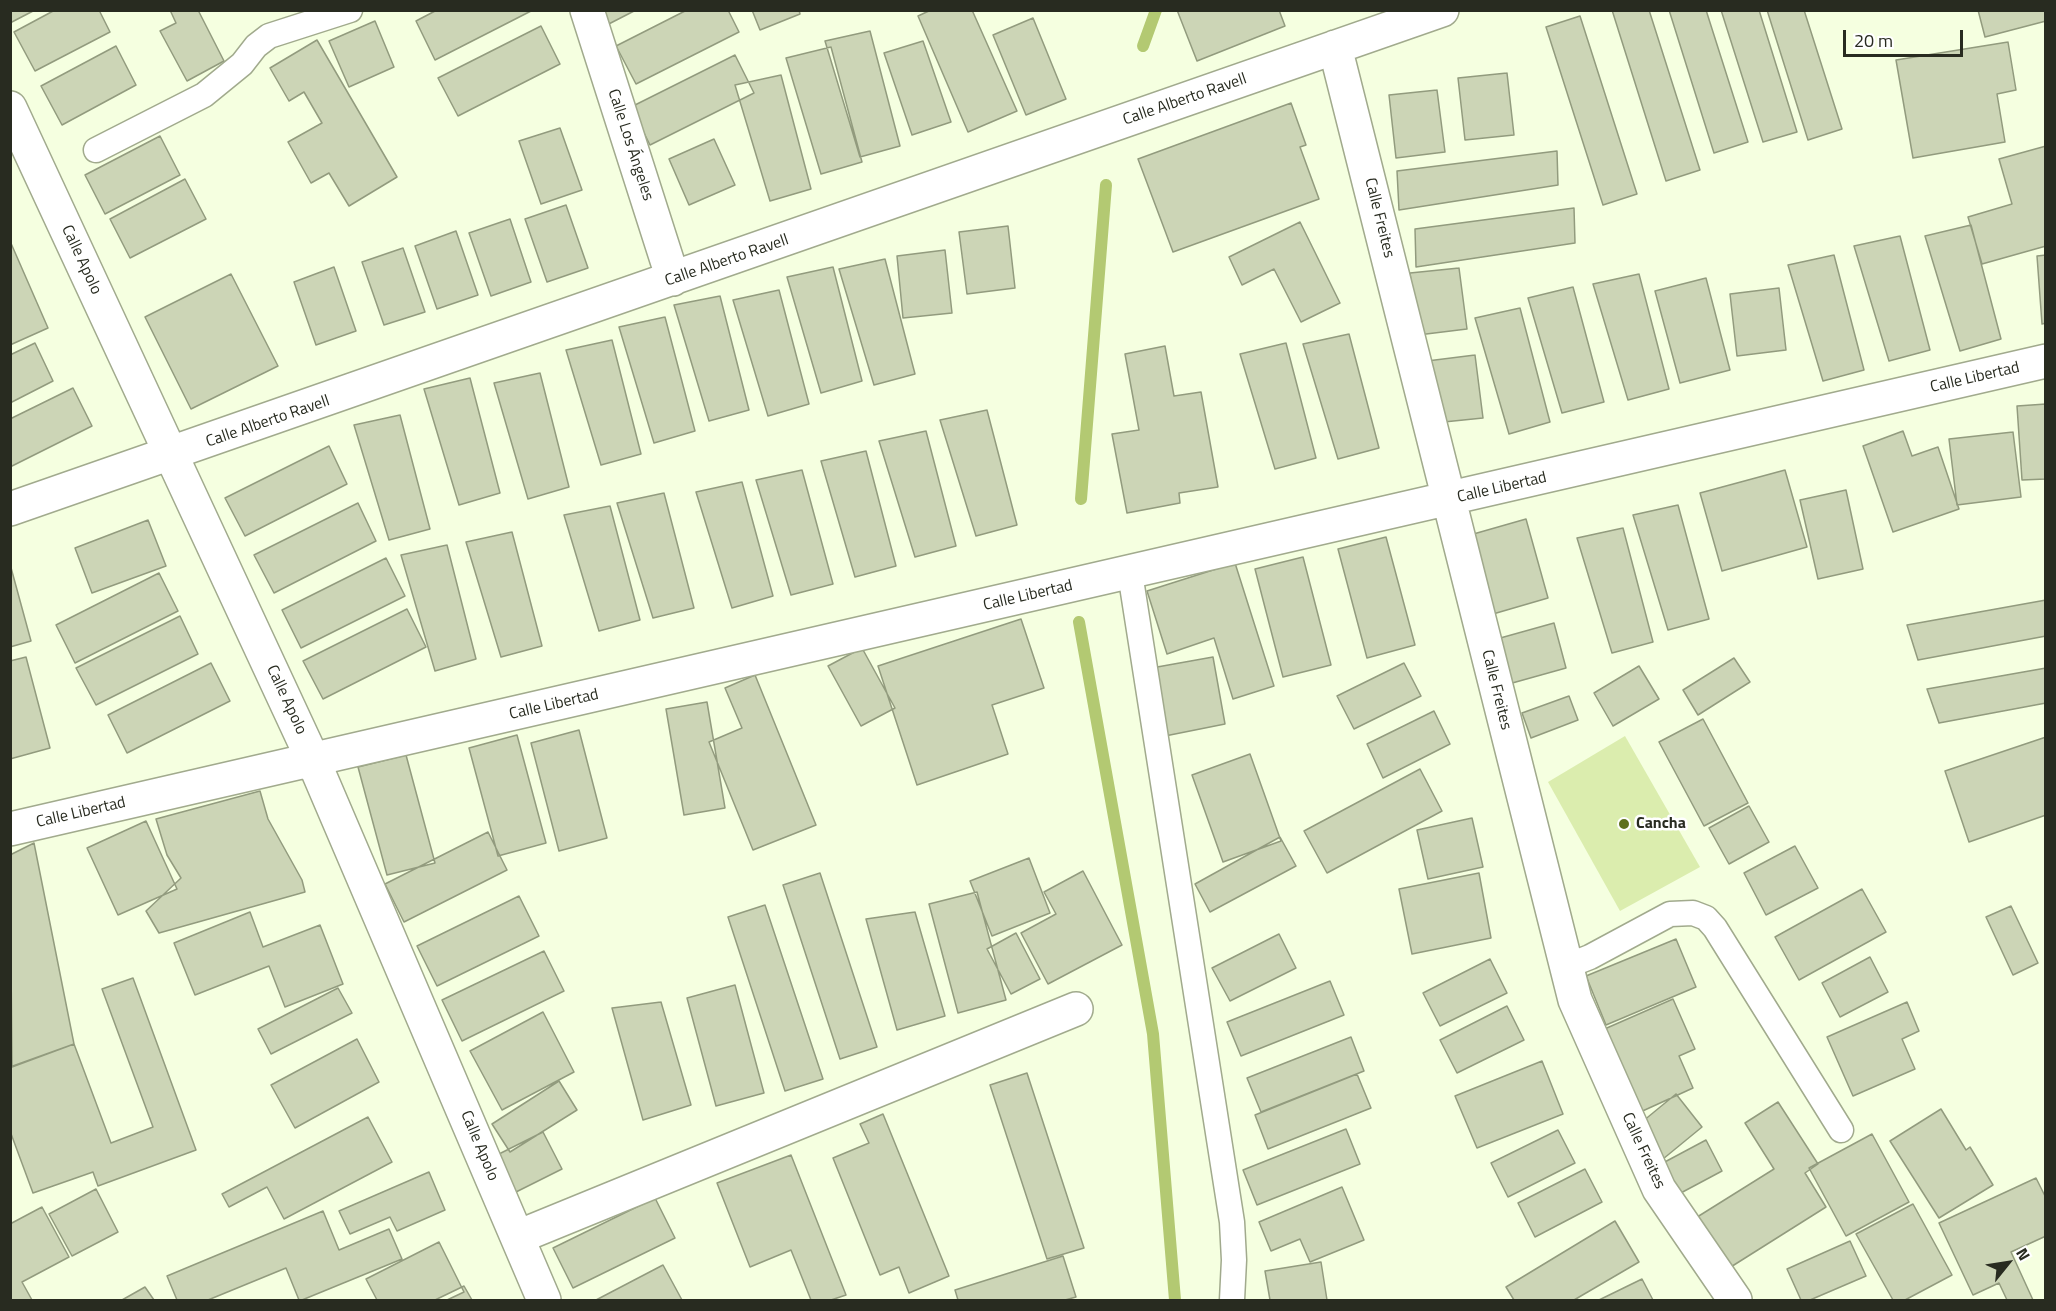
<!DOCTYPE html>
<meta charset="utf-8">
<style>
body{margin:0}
#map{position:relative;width:2056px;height:1311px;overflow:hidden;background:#f5ffe0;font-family:"Titillium Web",sans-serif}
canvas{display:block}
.frame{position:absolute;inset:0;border:12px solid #282b20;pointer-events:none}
.north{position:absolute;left:1978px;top:1233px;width:60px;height:60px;-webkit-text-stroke:4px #fff;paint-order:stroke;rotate:60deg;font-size:16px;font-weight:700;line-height:24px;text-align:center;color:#282b20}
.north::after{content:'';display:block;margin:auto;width:21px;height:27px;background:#282b20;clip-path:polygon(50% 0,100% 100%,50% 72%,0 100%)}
.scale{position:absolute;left:1843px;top:30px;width:120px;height:27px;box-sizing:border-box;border:3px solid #282b20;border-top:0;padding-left:8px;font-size:18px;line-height:21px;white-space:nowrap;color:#282b20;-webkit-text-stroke:4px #fff;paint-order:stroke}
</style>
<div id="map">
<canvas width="2056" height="1311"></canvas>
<div class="frame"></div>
<div class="north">N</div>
<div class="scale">20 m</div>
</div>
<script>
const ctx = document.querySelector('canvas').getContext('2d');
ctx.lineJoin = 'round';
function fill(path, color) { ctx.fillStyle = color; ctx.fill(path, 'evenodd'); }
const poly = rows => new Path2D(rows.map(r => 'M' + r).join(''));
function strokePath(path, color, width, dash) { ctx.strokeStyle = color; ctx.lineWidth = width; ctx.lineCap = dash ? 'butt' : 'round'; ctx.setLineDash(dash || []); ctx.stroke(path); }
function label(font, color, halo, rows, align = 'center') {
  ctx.font = font + ' "Titillium Web",sans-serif'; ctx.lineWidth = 5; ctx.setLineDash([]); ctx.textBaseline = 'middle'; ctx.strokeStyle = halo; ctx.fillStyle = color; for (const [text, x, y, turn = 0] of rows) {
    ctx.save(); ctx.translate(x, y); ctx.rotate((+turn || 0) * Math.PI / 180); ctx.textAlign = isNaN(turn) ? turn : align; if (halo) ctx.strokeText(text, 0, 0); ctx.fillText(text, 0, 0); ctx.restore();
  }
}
const green = poly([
 [1625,736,1700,867,1620,911,1548,782]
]);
const stream = poly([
 [1143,46,1156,10],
 [1081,499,1106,185],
 [1079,622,1153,1034,1175,1300]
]);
const building = poly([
 [10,10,35,10,10,23,10,10],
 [55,10,99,10,110,32,35,71,14,32,55,10],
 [170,10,198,10,224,61,187,81,160,31,176,23,170,10],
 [437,10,533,10,435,60,416,21,437,10],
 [592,10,636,10,601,28,592,10],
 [687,10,728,10,739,32,636,84,616,46,687,10],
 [752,10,799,10,800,14,760,30,752,10],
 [931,10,972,10,1017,111,968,132,918,16,931,10],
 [1177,10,1279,10,1285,26,1197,61,1177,10],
 [1612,10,1649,10,1700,170,1666,181,1612,10],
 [1669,10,1706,10,1748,142,1714,153,1669,10],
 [1721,10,1759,10,1797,132,1763,142,1721,10],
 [1767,10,1804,10,1842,129,1808,140,1767,10],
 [1978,10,2046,10,2046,21,1985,37,1978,10],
 [1580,16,1637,194,1603,205,1546,27,1580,16],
 [1033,18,1066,99,1026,115,993,35,1033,18],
 [375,21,394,67,349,87,329,41,375,21],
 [541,26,560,64,458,116,438,78,541,26],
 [870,31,900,146,860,157,825,41,870,31],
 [317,40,397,177,349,206,329,173,311,183,288,142,322,123,304,92,289,101,270,68,317,40],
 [923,41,951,122,912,135,884,53,923,41],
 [2008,42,2016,90,1997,94,2005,142,1913,158,1896,60,2008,42],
 [116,46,136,85,62,125,41,86,116,46],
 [831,47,862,162,821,174,786,58,831,47],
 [735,55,754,93,650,145,631,107,735,55],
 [1507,73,1514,135,1465,140,1458,78,1507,73],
 [781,75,811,189,770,201,735,85,781,75],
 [1437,90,1445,152,1396,158,1389,95,1437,90],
 [1291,103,1306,145,1300,147,1319,199,1173,252,1138,159,1291,103],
 [560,128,582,190,541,204,519,141,560,128],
 [160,136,180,175,105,214,85,175,160,136],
 [714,139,735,185,689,205,669,159,714,139],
 [2046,146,2046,246,1982,264,1968,217,2012,204,1999,159,2046,146],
 [1557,151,1558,185,1399,210,1397,171,1557,151],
 [185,179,206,219,130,258,110,219,185,179],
 [566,205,588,268,547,282,525,219,566,205],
 [1574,208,1575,243,1416,267,1415,229,1574,208],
 [510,219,531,282,491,296,469,233,510,219],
 [1300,222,1340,303,1301,322,1274,269,1242,285,1229,257,1300,222],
 [1971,225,2001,339,1960,351,1925,236,1971,225],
 [1008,226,1015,288,967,294,959,232,1008,226],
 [456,231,478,295,437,309,415,246,456,231],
 [1900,236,1930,350,1889,361,1854,246,1900,236],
 [10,241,48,328,10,345,10,241],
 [403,248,425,312,384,325,362,262,403,248],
 [945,250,952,313,903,318,897,256,945,250],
 [1834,255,1864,370,1823,381,1788,265,1834,255],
 [2046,255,2046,323,2042,324,2037,256,2046,255],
 [885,259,915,374,874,385,839,269,885,259],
 [334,267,356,331,316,345,294,282,334,267],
 [833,267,862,381,821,393,787,277,833,267],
 [1459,268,1467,329,1418,335,1410,273,1459,268],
 [231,274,278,366,191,409,145,317,231,274],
 [1639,274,1669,389,1628,400,1593,284,1639,274],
 [1706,278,1730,370,1680,383,1655,291,1706,278],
 [1573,287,1604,402,1562,413,1528,298,1573,287],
 [1779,288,1786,350,1737,356,1730,294,1779,288],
 [779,290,809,404,768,416,733,300,779,290],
 [720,296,749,410,709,421,674,305,720,296],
 [1520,308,1550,422,1509,434,1475,318,1520,308],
 [665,317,695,431,654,443,619,327,665,317],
 [1349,334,1379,448,1338,459,1303,344,1349,334],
 [612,340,641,454,601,465,566,350,612,340],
 [35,343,53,381,10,403,10,355,35,343],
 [1286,343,1316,458,1275,469,1240,354,1286,343],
 [1165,346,1174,396,1201,392,1218,487,1179,493,1180,503,1127,513,1112,434,1139,430,1125,354,1165,346],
 [1475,355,1483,418,1434,423,1427,361,1475,355],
 [540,373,569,487,528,499,494,383,540,373],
 [470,378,500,493,459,505,424,389,470,378],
 [73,388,92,426,10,467,10,419,73,388],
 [2046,404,2046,479,2022,480,2017,406,2046,404],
 [987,410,1017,525,976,536,940,420,987,410],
 [400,415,430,529,389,540,354,425,400,415],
 [926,431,956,546,915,557,879,441,926,431],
 [1903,431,1912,456,1938,447,1959,509,1893,532,1863,446,1903,431],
 [2013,432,2021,497,1957,505,1949,439,2013,432],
 [329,446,347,484,245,536,225,498,329,446],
 [866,451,896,566,855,577,821,461,866,451],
 [802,470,833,584,791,595,756,480,802,470],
 [1785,470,1807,547,1722,571,1700,493,1785,470],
 [742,482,773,596,732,608,696,492,742,482],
 [1846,490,1863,569,1818,579,1800,500,1846,490],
 [664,493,694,608,653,618,617,503,664,493],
 [358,503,376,541,274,593,254,555,358,503],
 [1678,505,1709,619,1668,630,1633,515,1678,505],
 [610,506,640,620,599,631,564,515,610,506],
 [1526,519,1548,598,1493,614,1470,535,1526,519],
 [148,520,166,566,92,593,75,548,148,520],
 [1623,528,1653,642,1612,653,1577,538,1623,528],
 [512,532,542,646,501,657,466,542,512,532],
 [1386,537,1415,645,1367,658,1338,549,1386,537],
 [447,545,476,659,435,671,401,555,447,545],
 [1303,557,1331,665,1283,677,1255,569,1303,557],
 [386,558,405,596,301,648,282,610,386,558],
 [1235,563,1274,686,1233,699,1214,638,1167,654,1147,591,1235,563],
 [10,564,31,641,10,647,10,564],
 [159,573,178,611,75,663,56,625,159,573],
 [2046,600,2046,636,1918,660,1907,625,2046,600],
 [407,609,426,647,323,699,303,661,407,609],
 [180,616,198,654,96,705,76,668,180,616],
 [1021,619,1044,688,992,705,1008,754,917,785,878,666,1021,619],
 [1554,623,1566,668,1498,687,1486,642,1554,623],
 [862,648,895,708,861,726,828,666,862,648],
 [26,657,50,748,10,759,10,661,26,657],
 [1213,657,1225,724,1160,737,1146,669,1213,657],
 [1734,658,1750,682,1698,715,1683,690,1734,658],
 [211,663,230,701,127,753,108,715,211,663],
 [1404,663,1421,696,1354,729,1337,696,1404,663],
 [1639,666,1659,699,1613,726,1594,693,1639,666],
 [2046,668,2046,703,1939,723,1927,689,2046,668],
 [755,675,816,825,753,850,709,742,742,728,725,688,755,675],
 [1569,696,1578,720,1531,738,1522,713,1569,696],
 [707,702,725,808,684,815,666,709,707,702],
 [1434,711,1450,744,1383,778,1367,744,1434,711],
 [1703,719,1748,803,1704,826,1659,742,1703,719],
 [579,730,607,838,559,851,531,743,579,730],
 [517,735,546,843,498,856,469,748,517,735],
 [2046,737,2046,815,1969,842,1945,771,2046,737],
 [1250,754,1281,841,1223,862,1192,775,1250,754],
 [406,755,435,863,387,875,358,767,406,755],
 [1420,769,1442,811,1327,873,1304,831,1420,769],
 [260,791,268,819,302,880,305,892,159,933,146,911,181,878,167,855,156,819,260,791],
 [1749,806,1769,842,1729,864,1709,828,1749,806],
 [1472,818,1483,867,1428,879,1417,830,1472,818],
 [146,821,177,889,118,915,87,848,146,821],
 [488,832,507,870,404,922,385,884,488,832],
 [1280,837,1296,866,1210,912,1195,884,1280,837],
 [34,843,74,1044,12,1067,10,855,34,843],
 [1795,846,1818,888,1766,915,1744,873,1795,846],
 [1029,858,1050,913,992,936,970,881,1029,858],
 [1083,871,1122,945,1048,984,1021,933,1056,914,1044,892,1083,871],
 [820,873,877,1047,840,1059,783,885,820,873],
 [1479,873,1491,938,1412,954,1399,889,1479,873],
 [1862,889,1886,932,1799,980,1775,937,1862,889],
 [977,892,1006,1000,958,1013,929,904,977,892],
 [519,896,539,936,437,986,417,946,519,896],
 [765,905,823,1079,785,1091,728,917,765,905],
 [2011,906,2038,963,2013,975,1986,917,2011,906],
 [250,912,263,947,320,925,343,984,285,1007,269,966,195,995,174,943,250,912],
 [915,912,945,1016,897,1030,866,919,915,912],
 [1016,933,1040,979,1011,994,987,949,1016,933],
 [1279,934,1296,968,1230,1001,1212,968,1279,934],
 [1676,939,1696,987,1606,1025,1586,976,1676,939],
 [544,951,564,991,462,1041,442,1000,544,951],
 [1870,957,1888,992,1840,1017,1822,983,1870,957],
 [1490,959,1507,993,1440,1026,1423,993,1490,959],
 [133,978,196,1150,98,1186,93,1172,33,1193,10,1131,10,1067,74,1044,111,1143,153,1127,102,989,133,978],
 [1330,981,1344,1015,1241,1056,1227,1022,1330,981],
 [735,985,764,1093,716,1106,687,998,735,985],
 [338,988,352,1013,271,1054,258,1029,338,988],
 [1673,999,1695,1049,1679,1056,1693,1088,1636,1114,1600,1031,1673,999],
 [661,1002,691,1105,643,1120,612,1008,661,1002],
 [1907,1002,1919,1031,1902,1039,1915,1069,1853,1096,1827,1037,1907,1002],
 [1507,1006,1524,1040,1457,1073,1440,1040,1507,1006],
 [543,1012,574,1072,502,1110,470,1051,543,1012],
 [1351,1037,1364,1071,1261,1112,1247,1078,1351,1037],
 [357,1039,379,1082,295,1128,271,1085,357,1039],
 [1542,1061,1563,1114,1477,1148,1455,1096,1542,1061],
 [1027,1073,1084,1248,1047,1259,990,1085,1027,1073],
 [1357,1074,1371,1108,1268,1149,1255,1115,1357,1074],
 [559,1081,577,1110,510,1152,492,1124,559,1081],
 [1676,1094,1702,1127,1663,1159,1637,1126,1676,1094],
 [1778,1102,1818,1164,1805,1173,1826,1207,1726,1270,1694,1219,1774,1169,1745,1123,1778,1102],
 [1941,1109,1966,1150,1970,1147,1993,1185,1939,1218,1890,1141,1941,1109],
 [883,1114,949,1276,909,1293,899,1267,880,1275,833,1158,869,1143,860,1124,883,1114],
 [368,1117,392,1162,284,1219,267,1187,229,1207,222,1194,368,1117],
 [1346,1129,1360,1164,1257,1205,1243,1170,1346,1129],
 [1558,1130,1575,1163,1508,1197,1491,1163,1558,1130],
 [543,1132,562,1169,510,1195,491,1158,543,1132],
 [1872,1134,1909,1202,1846,1236,1809,1168,1872,1134],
 [1706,1140,1722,1171,1677,1195,1661,1164,1706,1140],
 [791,1155,846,1295,831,1300,811,1300,791,1250,750,1267,717,1183,791,1155],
 [1585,1169,1602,1202,1535,1237,1518,1203,1585,1169],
 [429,1172,445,1210,397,1231,390,1217,350,1234,339,1211,429,1172],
 [2036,1178,2046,1198,2046,1236,2011,1252,2033,1300,2007,1300,1999,1283,1973,1295,1939,1223,2036,1178],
 [1342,1187,1364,1240,1310,1262,1300,1239,1271,1251,1259,1222,1342,1187],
 [96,1189,118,1232,72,1256,49,1214,96,1189],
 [655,1198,675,1238,573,1288,553,1248,655,1198],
 [1913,1204,1952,1275,1905,1300,1893,1300,1856,1234,1913,1204],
 [42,1207,69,1257,22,1282,32,1300,10,1300,10,1224,42,1207],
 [323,1211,339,1250,389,1229,402,1259,302,1300,299,1300,286,1268,208,1300,177,1300,167,1276,323,1211],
 [1615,1221,1639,1262,1574,1300,1514,1300,1506,1287,1615,1221],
 [1850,1241,1866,1276,1810,1300,1801,1300,1787,1269,1850,1241],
 [439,1242,464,1292,447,1300,377,1300,366,1279,439,1242],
 [1063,1256,1076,1297,1065,1300,958,1300,955,1290,1063,1256],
 [1321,1262,1327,1300,1270,1300,1265,1271,1321,1262],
 [663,1265,682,1300,596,1300,663,1265],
 [1642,1279,1653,1300,1599,1300,1642,1279],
 [464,1286,472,1300,435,1300,464,1286],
 [145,1287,154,1300,122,1300,145,1287]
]);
const service = poly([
 [96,150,204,95,242,64,256,46,269,36,350,10],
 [1130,573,1232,1222,1234,1260,1232,1300],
 [1567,966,1590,957,1670,914,1693,913,1706,918,1715,928,1841,1130]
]);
const minor = poly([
 [587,10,673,279],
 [1335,47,1575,1000,1659,1189,1735,1300],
 [10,108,313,760,544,1300],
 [10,509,1442,10],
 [10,829,2046,361],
 [518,1237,1076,1009]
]);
const markers = [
 [1624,824,6,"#5e701d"]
];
const streetNames = [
 ["Calle Alberto Ravell",1185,100,-19],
 ["Calle Los Ángeles",630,145,72],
 ["Calle Freites",1379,218,76],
 ["Calle Apolo",81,260,65],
 ["Calle Alberto Ravell",727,261,-19],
 ["Calle Libertad",1975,378,-13],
 ["Calle Alberto Ravell",268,422,-19],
 ["Calle Libertad",1502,488,-13],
 ["Calle Libertad",1028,596,-13],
 ["Calle Freites",1496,690,76],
 ["Calle Apolo",286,700,65],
 ["Calle Libertad",554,705,-13],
 ["Calle Libertad",81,813,-13],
 ["Calle Apolo",479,1146,67],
 ["Calle Freites",1643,1151,65]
];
const poiNames = [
 ["Cancha",1636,824]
];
fill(green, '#dbedae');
strokePath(stream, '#b3c972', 12);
fill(building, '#ccd5b6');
strokePath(building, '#929b7e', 1.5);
strokePath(service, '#a1aa8d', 27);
strokePath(minor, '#a1aa8d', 36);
strokePath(service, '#fff', 24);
strokePath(minor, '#fff', 33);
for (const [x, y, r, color] of markers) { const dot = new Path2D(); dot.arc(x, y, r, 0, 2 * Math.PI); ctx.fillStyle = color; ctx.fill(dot); strokePath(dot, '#fff', 2); }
label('16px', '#282b20', '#fff', streetNames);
label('bold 16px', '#282b20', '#fff', poiNames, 'left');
</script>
